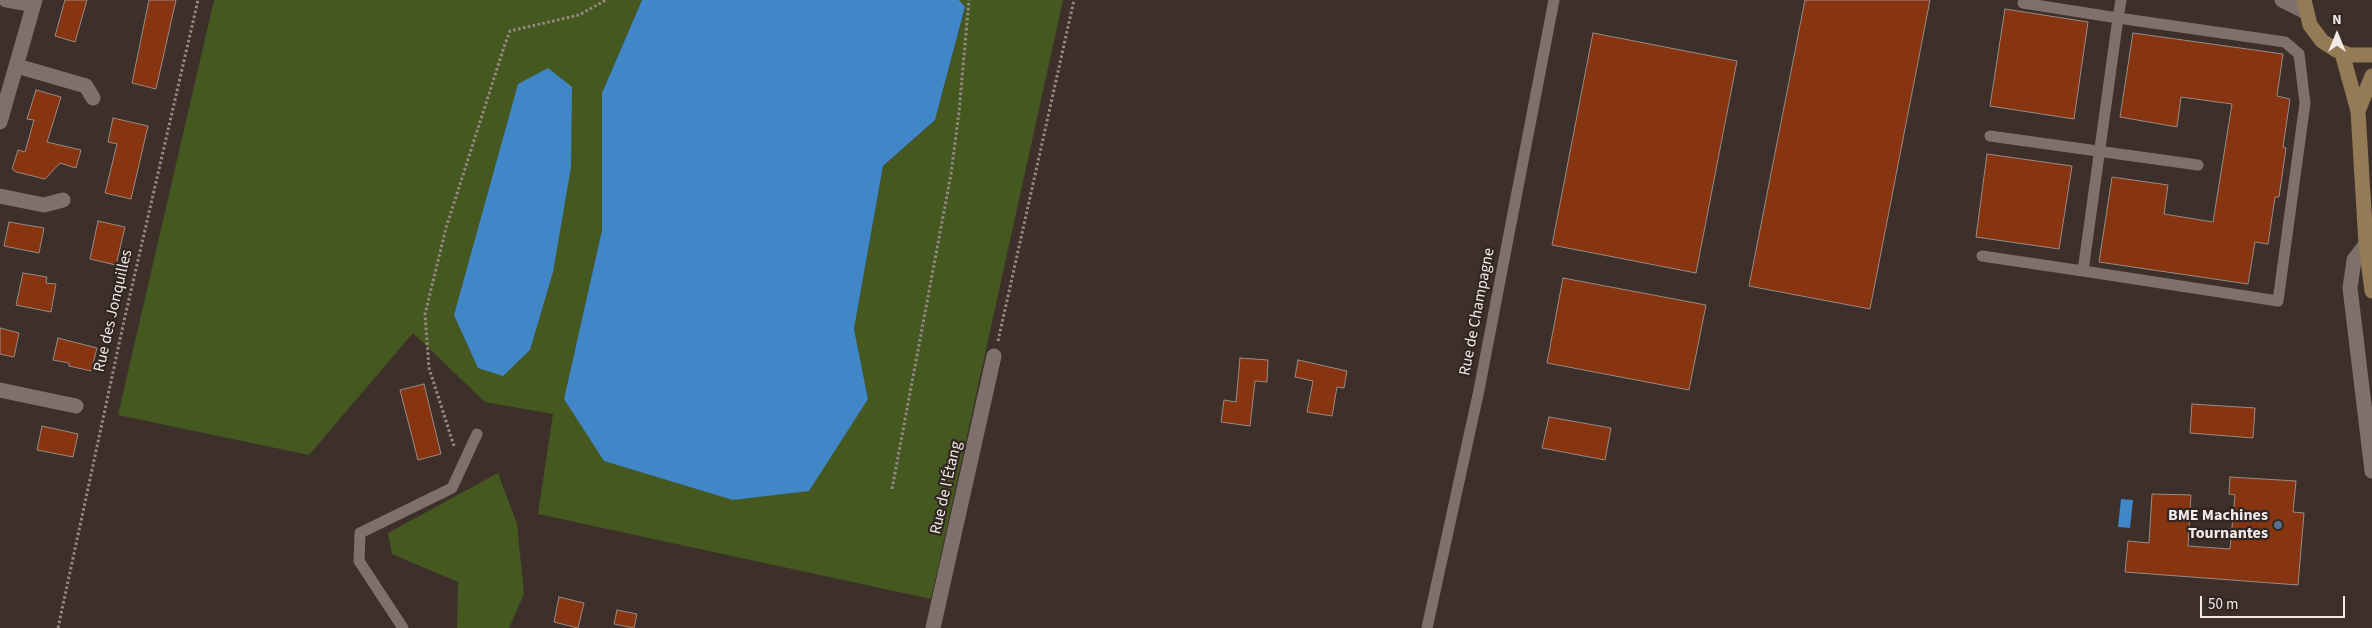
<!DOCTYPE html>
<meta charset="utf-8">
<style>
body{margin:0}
#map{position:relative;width:2372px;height:628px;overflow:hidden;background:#3d302b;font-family:"Source Sans 3",sans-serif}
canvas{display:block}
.north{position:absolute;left:2312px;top:10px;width:50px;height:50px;-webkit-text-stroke:4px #322622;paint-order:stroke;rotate:0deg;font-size:14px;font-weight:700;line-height:20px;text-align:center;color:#f2eae7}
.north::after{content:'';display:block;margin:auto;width:18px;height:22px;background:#f2eae7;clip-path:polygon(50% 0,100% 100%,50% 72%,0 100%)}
.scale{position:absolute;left:2200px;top:596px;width:145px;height:22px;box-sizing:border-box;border:2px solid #f2eae7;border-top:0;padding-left:6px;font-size:15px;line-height:18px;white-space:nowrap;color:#f2eae7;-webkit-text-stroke:4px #322622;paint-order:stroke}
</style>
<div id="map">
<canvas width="2372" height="628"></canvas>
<div class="north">N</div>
<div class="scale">50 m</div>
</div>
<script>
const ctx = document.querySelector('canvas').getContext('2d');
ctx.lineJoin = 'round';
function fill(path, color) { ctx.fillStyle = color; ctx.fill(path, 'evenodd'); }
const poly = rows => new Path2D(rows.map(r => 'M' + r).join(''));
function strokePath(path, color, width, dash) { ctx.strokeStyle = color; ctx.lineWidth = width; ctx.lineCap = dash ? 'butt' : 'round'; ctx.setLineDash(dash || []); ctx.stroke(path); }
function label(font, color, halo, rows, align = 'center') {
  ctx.font = font + ' "Source Sans 3",sans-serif'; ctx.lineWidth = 4.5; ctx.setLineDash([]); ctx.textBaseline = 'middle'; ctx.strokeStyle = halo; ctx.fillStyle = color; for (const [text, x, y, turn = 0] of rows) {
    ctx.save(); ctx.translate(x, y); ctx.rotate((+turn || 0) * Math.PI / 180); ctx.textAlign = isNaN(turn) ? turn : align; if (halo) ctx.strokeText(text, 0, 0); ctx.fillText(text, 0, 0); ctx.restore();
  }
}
const green = poly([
 [214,0,642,0,602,93,602,230,564,400,868,399,854,329,883,166,935,120,965,8,959,0,1063,0,931,599,538,514,553,414,485,402,413,333,309,455,118,415],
 [498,473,517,524,524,594,509,628,457,628,458,582,392,554,388,533]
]);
const water = poly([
 [642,0,959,0,965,7,935,120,883,166,854,329,868,399,809,491,733,500,604,461,564,399,602,230,602,93],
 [548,68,572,87,571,167,553,272,530,350,503,376,478,368,454,315,518,84],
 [2121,499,2133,500,2130,528,2118,527]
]);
const building = poly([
 [65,0,87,0,75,42,55,36,65,0],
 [149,0,176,0,156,89,132,83,149,0],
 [1805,0,1930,0,1870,309,1749,286,1805,0],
 [2005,9,2088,22,2074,119,1990,106,2005,9],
 [1593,33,1737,61,1696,273,1552,245,1593,33],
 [2133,33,2283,54,2277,96,2290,99,2283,147,2286,148,2279,197,2275,197,2268,244,2255,242,2248,284,2099,262,2112,177,2168,185,2164,214,2213,222,2232,104,2181,97,2177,127,2120,117,2133,33],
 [36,90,61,97,47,142,81,150,76,168,60,163,45,179,16,172,12,169,18,150,25,152,34,120,27,119,36,90],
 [113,118,148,126,131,199,105,193,117,144,108,142,113,118],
 [1987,154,2072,166,2059,249,1976,237,1987,154],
 [98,221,125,227,116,265,90,259,98,221],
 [9,222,44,228,39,253,4,246,9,222],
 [23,273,47,277,46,283,56,284,51,312,16,305,23,273],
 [1563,278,1706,305,1689,390,1547,363,1563,278],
 [0,328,19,333,14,357,0,354,0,328],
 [58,338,97,348,91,371,69,366,69,363,53,360,58,338],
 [1240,358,1268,360,1267,382,1255,381,1250,426,1221,422,1224,400,1236,402,1240,358],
 [1298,360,1347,371,1344,388,1337,387,1332,416,1307,412,1313,381,1295,377,1298,360],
 [424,384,441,454,418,460,400,390,424,384],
 [2192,404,2255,408,2253,438,2190,433,2192,404],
 [1549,417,1611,428,1605,460,1542,448,1549,417],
 [42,426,78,434,73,457,37,450,42,426],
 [2230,477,2296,481,2293,512,2304,513,2298,585,2125,572,2128,541,2149,543,2152,494,2191,495,2188,546,2230,549,2235,495,2229,494,2230,477],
 [559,597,584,603,578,628,554,622,559,597],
 [617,610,637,614,634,628,614,624,617,610]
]);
const path = poly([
 [998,341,1074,0],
 [454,446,429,368,425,314,446,228,504,47,510,31,579,15,606,0],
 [892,489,951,174,959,112,969,0],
 [58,628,124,321,198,0]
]);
const service = poly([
 [2023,3,2118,18,2285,42,2299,54,2305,103,2278,301,2083,271,2118,18,2121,0],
 [1990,136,2198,165],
 [1982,256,2083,271],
 [403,628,359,561,360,533,452,488,477,434],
 [1427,628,1479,390,1554,0]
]);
const minor = poly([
 [6,0,33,5],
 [2282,0,2306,12],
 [17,66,86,86,93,98],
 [0,122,35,0],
 [0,196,44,205,63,200],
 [2371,252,2366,244,2354,260,2350,288,2372,471],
 [0,390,76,406],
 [933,628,994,356]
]);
const secondary = poly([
 [2304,0,2310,25,2322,41,2336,50,2350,55,2372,55],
 [2342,53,2358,111,2366,244,2372,291],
 [2358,111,2372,76]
]);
const markers = [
 [2278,525,5,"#5c6f8a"]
];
const streetNames = [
 ["Rue des Jonquilles",114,311,-77],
 ["Rue de Champagne",1478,312,-79],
 ["Rue de l'Étang",947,488,-77]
];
const poiNames = [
 ["BME Machines",2268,516],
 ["Tournantes",2268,534]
];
fill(green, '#455820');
fill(water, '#4186c7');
fill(building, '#873410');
strokePath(building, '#998a85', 1);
strokePath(path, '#938985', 3, [2.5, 2.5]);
strokePath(service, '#7e706a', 11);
strokePath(minor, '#7e706a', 15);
strokePath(secondary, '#957a56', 15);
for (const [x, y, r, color] of markers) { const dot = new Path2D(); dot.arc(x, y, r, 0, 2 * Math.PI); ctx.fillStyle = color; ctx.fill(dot); strokePath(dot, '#322622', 2); }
label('16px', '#f2eae7', '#322622', streetNames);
label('bold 16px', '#f2eae7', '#322622', poiNames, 'right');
</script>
